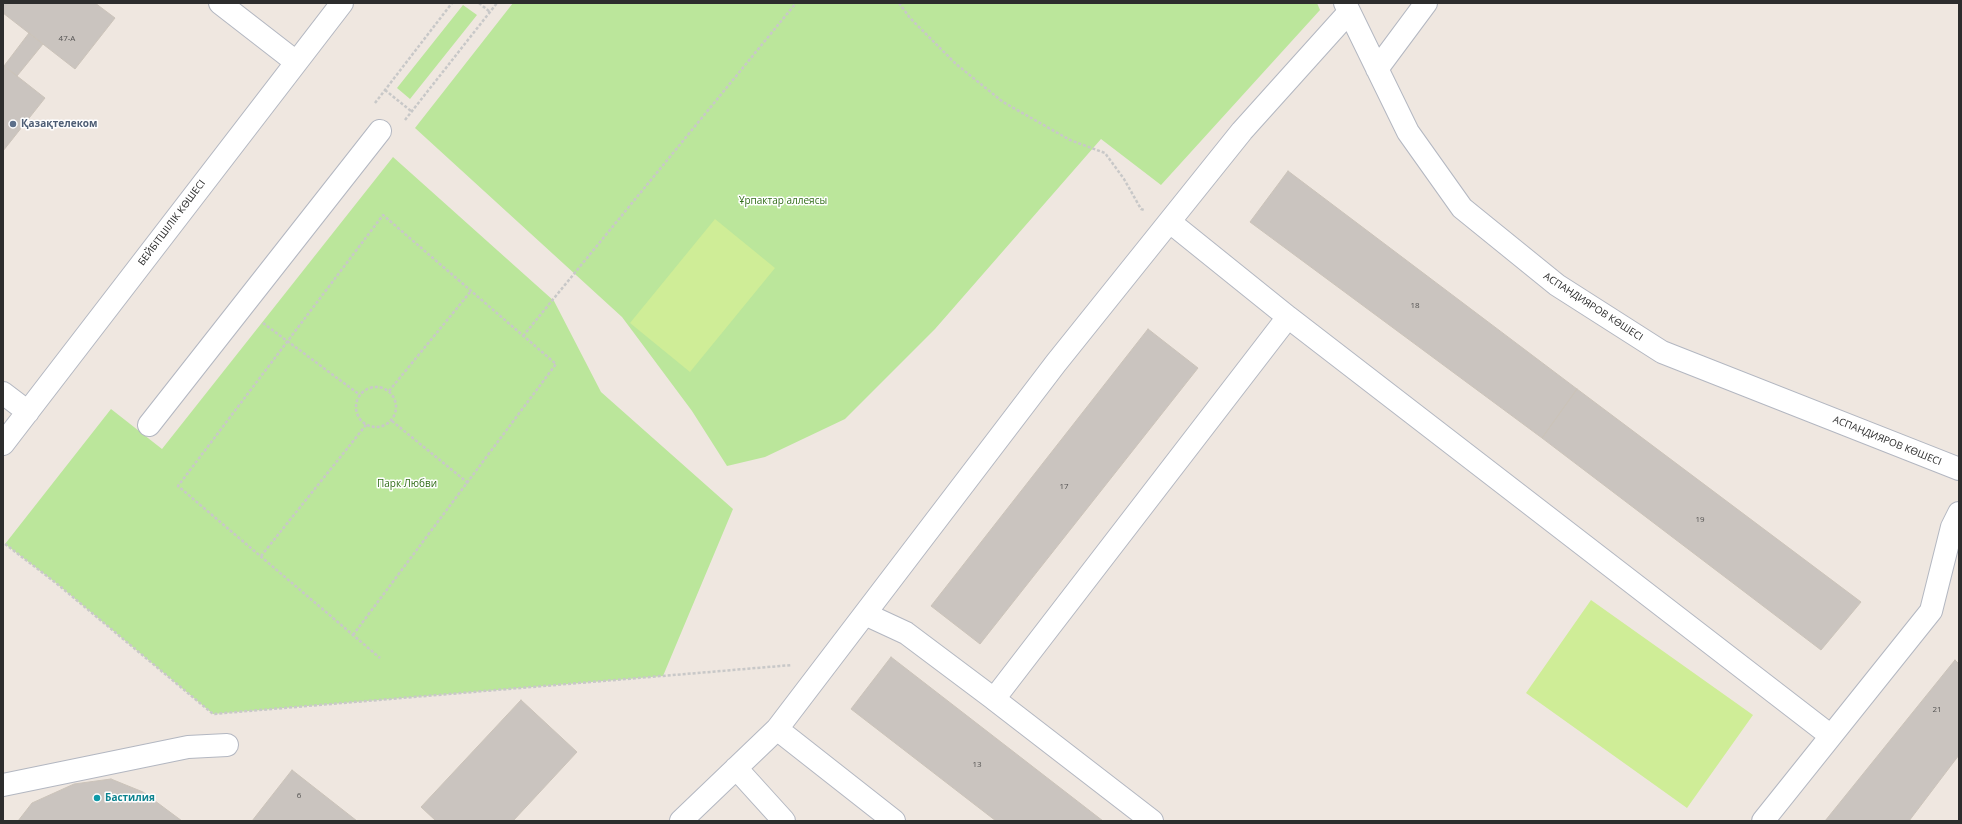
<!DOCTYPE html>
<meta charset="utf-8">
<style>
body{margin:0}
#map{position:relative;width:1962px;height:824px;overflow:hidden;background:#efe7e0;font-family:"Open Sans",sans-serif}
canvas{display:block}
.frame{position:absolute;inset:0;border:4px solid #2d2d2d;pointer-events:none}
</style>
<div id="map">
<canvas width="1962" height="824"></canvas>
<div class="frame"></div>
</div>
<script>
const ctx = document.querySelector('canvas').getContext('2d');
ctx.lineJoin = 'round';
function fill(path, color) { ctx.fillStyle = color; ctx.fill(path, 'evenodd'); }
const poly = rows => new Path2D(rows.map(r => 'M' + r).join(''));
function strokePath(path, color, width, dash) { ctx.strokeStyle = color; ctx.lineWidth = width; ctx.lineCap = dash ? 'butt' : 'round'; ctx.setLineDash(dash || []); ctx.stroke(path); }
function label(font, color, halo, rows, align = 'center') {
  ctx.font = font + ' "Open Sans",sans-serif'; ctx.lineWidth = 3; ctx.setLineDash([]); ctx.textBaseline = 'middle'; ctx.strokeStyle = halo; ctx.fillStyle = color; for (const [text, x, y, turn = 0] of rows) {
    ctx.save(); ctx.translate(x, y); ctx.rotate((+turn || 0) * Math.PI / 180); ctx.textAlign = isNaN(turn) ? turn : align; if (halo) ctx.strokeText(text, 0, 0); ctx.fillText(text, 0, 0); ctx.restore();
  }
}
const green = poly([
 [513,3,1317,3,1320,10,1161,185,1101,139,935,329,845,419,765,457,727,466,692,411,622,317,415,128],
 [463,5,477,15,410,99,397,88],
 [393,157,554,301,601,392,733,509,663,676,213,714,56,583,5,544,111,409,162,449]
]);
const pitch = poly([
 [715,219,775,268,690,372,630,323],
 [1591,600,1753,715,1687,808,1526,693]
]);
const building = poly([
 [3,3,95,3,115,18,75,69,3,13,3,3],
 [29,33,43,44,17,76,4,66,29,33],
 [3,65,45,98,3,151,3,65],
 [1288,171,1577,389,1542,438,1250,222,1288,171],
 [1148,329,1198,368,980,644,931,606,1148,329],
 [1577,389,1861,602,1821,650,1542,438,1577,389],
 [891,657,1103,821,996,821,851,709,891,657],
 [1955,660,1959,664,1959,755,1909,821,1825,821,1955,660],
 [521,700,577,752,513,821,436,821,421,807,521,700],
 [292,770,357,821,252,821,292,770],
 [111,779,143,792,182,821,18,821,32,803,74,784,111,779]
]);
const path = poly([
 [479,3,490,12],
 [899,3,910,18,956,64,1003,102,1070,140,1105,153,1124,179,1141,209,1144,210],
 [385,90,411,111],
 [375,103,452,3],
 [405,120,497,3],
 [263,323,360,395],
 [523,336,796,3],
 '356 407a20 20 0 1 1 40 0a20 20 0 1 1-40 0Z',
 [389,391,471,291],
 [392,421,468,483],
 [5,544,56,583,213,714,792,665],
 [261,556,366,425],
 [353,635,556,364,383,215,178,486,353,635,380,658]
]);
const minor = poly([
 [220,3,296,62],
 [1345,3,1408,132,1462,208,1557,285,1662,352,1959,469],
 [1377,69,1426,3],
 [1170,222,1288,317],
 [3,393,28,412],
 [149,425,380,131],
 [3,444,342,3],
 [865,614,906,633,994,699],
 [777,729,894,821],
 [736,768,784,821],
 [3,785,188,747,227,745],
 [681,821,777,729,1056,363,1242,131,1349,12],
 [1152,821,994,699,1288,317,1831,736],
 [1763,821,1931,611,1952,527,1959,513]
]);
const markers = [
 [13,124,4,"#5c6f8a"],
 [97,798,4,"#0f9aa8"]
];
const numberNames = [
 ["47-А",67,39],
 ["18",1415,306],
 ["17",1064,487],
 ["19",1700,520],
 ["21",1937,710],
 ["13",977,765],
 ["6",299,796]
];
const serviceNames = [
 ["Қазақтелеком",21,124]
];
const parkNames = [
 ["Ұрпактар аллеясы",783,201],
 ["Парк Любви",407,484]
];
const streetNames = [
 ["БЕЙБІТШІЛІК КӨШЕСІ",172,223,-53],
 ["АСПАНДИЯРОВ КӨШЕСІ",1593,307,33],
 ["АСПАНДИЯРОВ КӨШЕСІ",1887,441,22]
];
const cultureNames = [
 ["Бастилия",105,798]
];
fill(green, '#bbe69b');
fill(pitch, '#cfed97');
fill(building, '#cac4bf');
strokePath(building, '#cbc3b9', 1);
strokePath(minor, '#b3b7c1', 24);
strokePath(path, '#c8c8c8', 2.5, [3, 2]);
strokePath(minor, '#fff', 22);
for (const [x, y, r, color] of markers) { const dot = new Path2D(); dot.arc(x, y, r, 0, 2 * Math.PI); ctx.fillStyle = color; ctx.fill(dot); strokePath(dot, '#fff', 1.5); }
label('8px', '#545352', null, numberNames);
label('bold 10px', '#4e5e75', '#fff', serviceNames, 'left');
label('10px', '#326e19', '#fff', parkNames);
label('10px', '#2d2d2d', '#fff', streetNames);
label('bold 10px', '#0d838f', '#fff', cultureNames, 'left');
</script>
